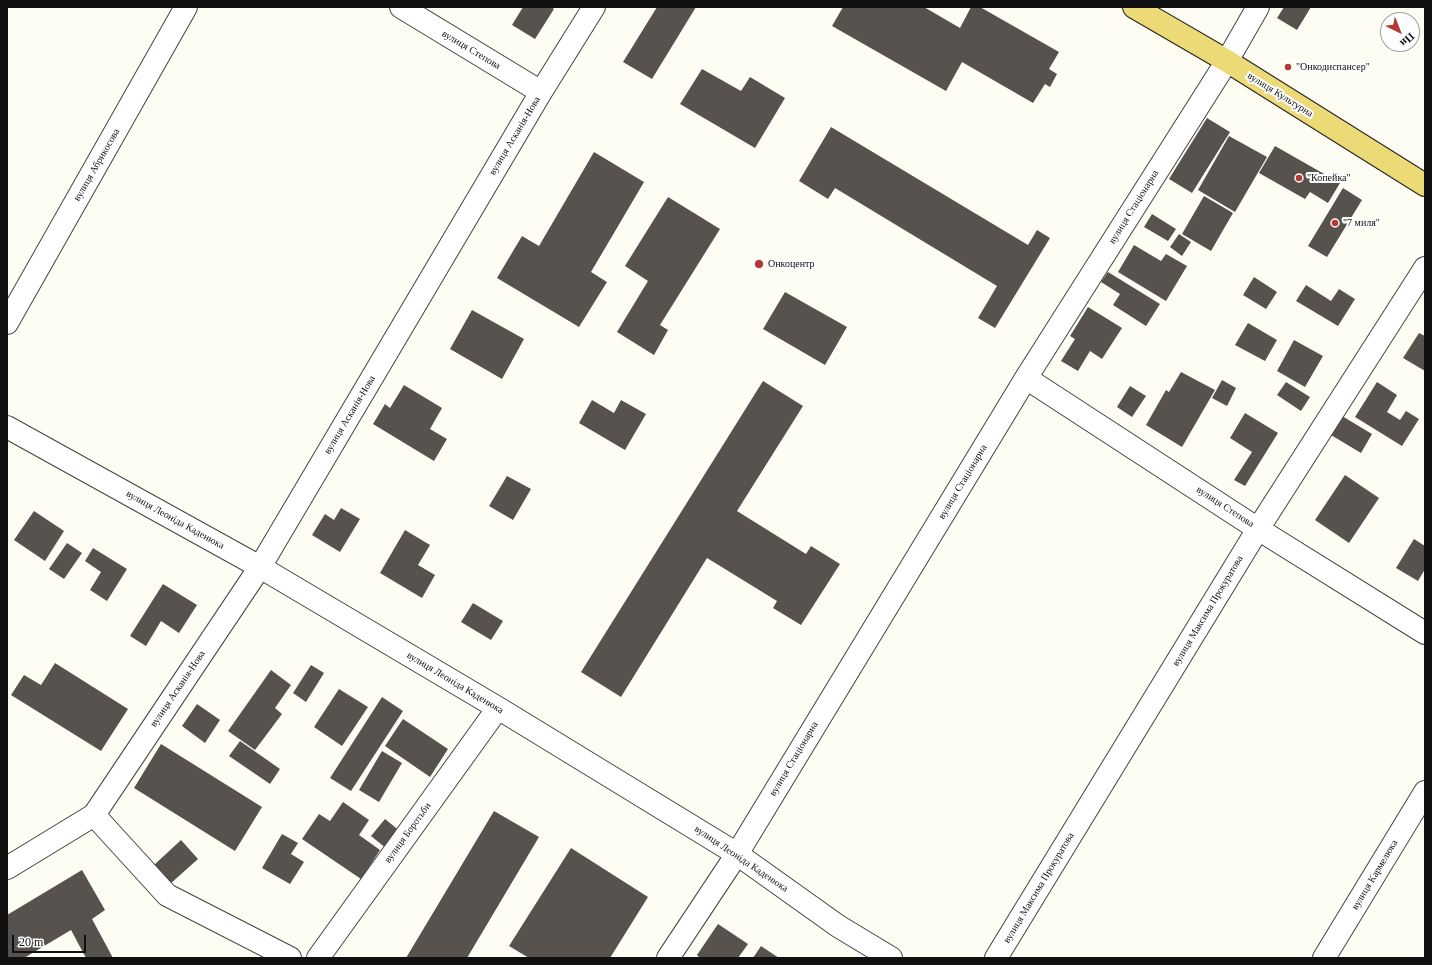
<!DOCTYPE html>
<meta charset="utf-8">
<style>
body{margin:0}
#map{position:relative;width:1432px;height:965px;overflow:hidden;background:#fefdf4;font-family:"Times New Roman",serif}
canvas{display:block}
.frame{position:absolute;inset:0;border:8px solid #101010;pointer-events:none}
.north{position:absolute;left:1380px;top:12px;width:40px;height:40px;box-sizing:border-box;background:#fff;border:1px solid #9f9f9f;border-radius:50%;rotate:137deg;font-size:11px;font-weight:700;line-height:16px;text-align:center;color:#101010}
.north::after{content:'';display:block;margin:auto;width:14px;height:18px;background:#b43934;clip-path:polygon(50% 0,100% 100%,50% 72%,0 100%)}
.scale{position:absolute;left:12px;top:935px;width:74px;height:18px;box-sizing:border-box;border:2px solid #101010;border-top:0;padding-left:5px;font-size:12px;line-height:14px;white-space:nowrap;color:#101010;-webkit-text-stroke:3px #fff;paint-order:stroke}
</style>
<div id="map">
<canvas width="1432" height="965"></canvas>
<div class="frame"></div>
<div class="north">Пн</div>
<div class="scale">20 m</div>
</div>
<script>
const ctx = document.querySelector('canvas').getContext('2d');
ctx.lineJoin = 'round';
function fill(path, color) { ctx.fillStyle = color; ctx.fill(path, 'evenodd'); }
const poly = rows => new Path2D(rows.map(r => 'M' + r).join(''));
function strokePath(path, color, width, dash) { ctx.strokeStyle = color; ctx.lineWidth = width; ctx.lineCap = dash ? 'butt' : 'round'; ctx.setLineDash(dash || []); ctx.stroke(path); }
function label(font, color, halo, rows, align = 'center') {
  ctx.font = font + ' "Times New Roman",serif'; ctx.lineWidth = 4; ctx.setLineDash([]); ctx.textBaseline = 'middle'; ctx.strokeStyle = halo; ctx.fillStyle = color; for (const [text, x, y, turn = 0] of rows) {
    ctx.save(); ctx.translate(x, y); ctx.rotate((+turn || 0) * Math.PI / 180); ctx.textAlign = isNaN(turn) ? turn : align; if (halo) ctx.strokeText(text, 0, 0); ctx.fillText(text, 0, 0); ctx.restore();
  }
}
const building = poly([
 [523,7,551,7,554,9,535,39,512,25],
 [657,7,696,7,652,79,623,62],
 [843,7,924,7,960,28,971,7,980,7,1059,52,1049,69,1057,74,1050,87,1045,84,1033,103,962,62,946,91,832,26],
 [1284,7,1311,7,1297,30,1277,18],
 [702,69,741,91,750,77,785,98,755,148,680,104],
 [1207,118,1230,132,1192,193,1169,179],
 [831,127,1028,245,1037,230,1050,238,995,328,978,318,997,286,835,188,828,199,799,181],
 [1229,136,1267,157,1235,212,1198,190],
 [1275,146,1340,183,1328,203,1310,192,1305,199,1259,173],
 [594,152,644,182,591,272,607,282,579,327,497,278,522,236,539,246],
 [1343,188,1362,200,1327,257,1308,246],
 [1204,196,1233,213,1211,251,1182,234],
 [668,197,720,229,660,325,668,330,654,355,617,332,648,281,625,266],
 [1152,214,1176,229,1168,241,1144,227],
 [1179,234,1191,242,1182,256,1170,247],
 [1134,245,1161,261,1166,254,1187,266,1166,301,1118,272],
 [1108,272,1160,304,1146,326,1113,305,1120,294,1101,282],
 [1254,277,1277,292,1266,309,1243,295],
 [1306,285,1331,301,1339,289,1355,299,1338,326,1296,301],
 [785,292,847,327,825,365,763,329],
 [1088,307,1122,328,1102,359,1090,351,1078,371,1061,361,1075,339,1070,336],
 [472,310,524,339,502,379,450,349],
 [1248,323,1277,340,1265,361,1235,345],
 [1419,333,1425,336,1425,371,1403,358],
 [1294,340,1323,356,1305,387,1277,371],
 [1181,372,1215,390,1182,447,1146,425,1166,390,1169,392],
 [1222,380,1236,388,1227,406,1212,398],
 [763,381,803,406,737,511,806,554,811,546,840,564,801,625,773,608,777,601,707,558,621,697,581,672],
 [1286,382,1310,397,1301,411,1277,395],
 [1377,382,1397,395,1387,412,1400,420,1406,411,1419,419,1402,446,1355,417],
 [404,385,442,408,430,429,447,439,434,461,373,424,385,404,390,408],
 [1130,386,1146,396,1132,417,1117,407],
 [592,400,614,413,621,400,646,414,625,450,579,423],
 [1245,413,1278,433,1245,486,1234,480,1252,452,1230,438],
 [1342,416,1372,434,1361,453,1331,435],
 [1345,475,1379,498,1349,543,1315,520],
 [507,476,531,489,513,520,489,506],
 [341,508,360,519,340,552,312,535,325,514,334,520],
 [34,511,64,531,45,561,14,540],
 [405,530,430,545,418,565,435,575,422,598,380,573],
 [1414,539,1425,546,1425,569,1418,581,1396,568],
 [67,543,82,553,64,579,49,569],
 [93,548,127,569,107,601,90,590,101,572,85,561],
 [163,584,197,605,179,633,161,621,146,646,130,636],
 [473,603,503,621,491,640,461,622],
 [55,663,128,709,101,751,11,695,24,675,41,685],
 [311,665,324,673,306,702,293,693],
 [271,670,291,685,275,708,282,714,255,750,228,731],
 [339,689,368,707,342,746,314,727],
 [382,697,403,711,351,791,330,778],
 [197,704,220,720,205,743,182,726],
 [403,719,448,749,430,777,385,746],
 [240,741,280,769,270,784,229,756],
 [161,744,262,807,235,851,134,788],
 [382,751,402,763,379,802,359,790],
 [343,802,369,820,359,835,380,850,361,879,302,839,319,814,330,821],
 [494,811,539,837,467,958,406,958],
 [385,819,401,832,387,849,371,836],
 [282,834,298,843,291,854,304,862,290,884,262,868],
 [181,840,198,859,170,884,153,866],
 [571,848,648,897,610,958,529,958,509,946],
 [82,870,105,910,92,919,113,958,86,958,71,930,24,958,7,958,7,915],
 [718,924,748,944,738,958,700,958,697,955],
 [761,946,779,958,753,958]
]);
const minor = poly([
 [401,7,541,92],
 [7,323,186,7],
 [1026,378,1258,529,1425,633],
 [7,427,260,567,498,708,737,854,838,926,891,958],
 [94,815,167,895,290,958],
 [7,868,94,815,260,567,541,92,594,7],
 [318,958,498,708],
 [668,958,737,854,1026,378,1227,61,1258,7],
 [996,958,1258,529,1425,268],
 [1324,958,1425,792]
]);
const major = poly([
 [1134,7,1227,61,1425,185]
]);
const markers = [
 [1288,67,4,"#b43934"],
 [1299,178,4,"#b43934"],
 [1335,223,4,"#b43934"],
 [759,264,5,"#b43934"]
];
const streetNames = [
 ["вулиця Степова",471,50,31],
 ["вулиця Культурна",1280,95,32],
 ["вулиця Асканія-Нова",515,136,-59],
 ["вулиця Абрикосова",97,165,-60],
 ["вулиця Стаціонарна",1134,207,-58],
 ["вулиця Асканія-Нова",350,415,-59],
 ["вулиця Стаціонарна",963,482,-59],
 ["вулиця Степова",1225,507,33],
 ["вулиця Леоніда Каденюка",175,520,29],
 ["вулиця Максима Прокуратова",1208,611,-59],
 ["вулиця Леоніда Каденюка",455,683,31],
 ["вулиця Асканія-Нова",178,689,-56],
 ["вулиця Стаціонарна",794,759,-59],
 ["вулиця Боротьби",408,833,-54],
 ["вулиця Леоніда Каденюка",741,859,34],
 ["вулиця Кармелюка",1375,875,-59],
 ["вулиця Максима Прокуратова",1039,888,-59]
];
const poiNames = [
 ["\"Онкодиспансер\"",1296,67],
 ["\"Копейка\"",1307,178],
 ["\"7 миля\"",1343,223],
 ["Онкоцентр",768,264]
];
fill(building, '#57524d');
strokePath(minor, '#434343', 24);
strokePath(major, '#212121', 24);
strokePath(minor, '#fff', 22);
strokePath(major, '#ecda76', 22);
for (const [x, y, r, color] of markers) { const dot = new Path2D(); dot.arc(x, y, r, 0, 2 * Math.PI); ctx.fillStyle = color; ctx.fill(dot); strokePath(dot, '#fff', 1.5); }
label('10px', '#101010', '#fff', streetNames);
label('10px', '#101010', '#fff', poiNames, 'left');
</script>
